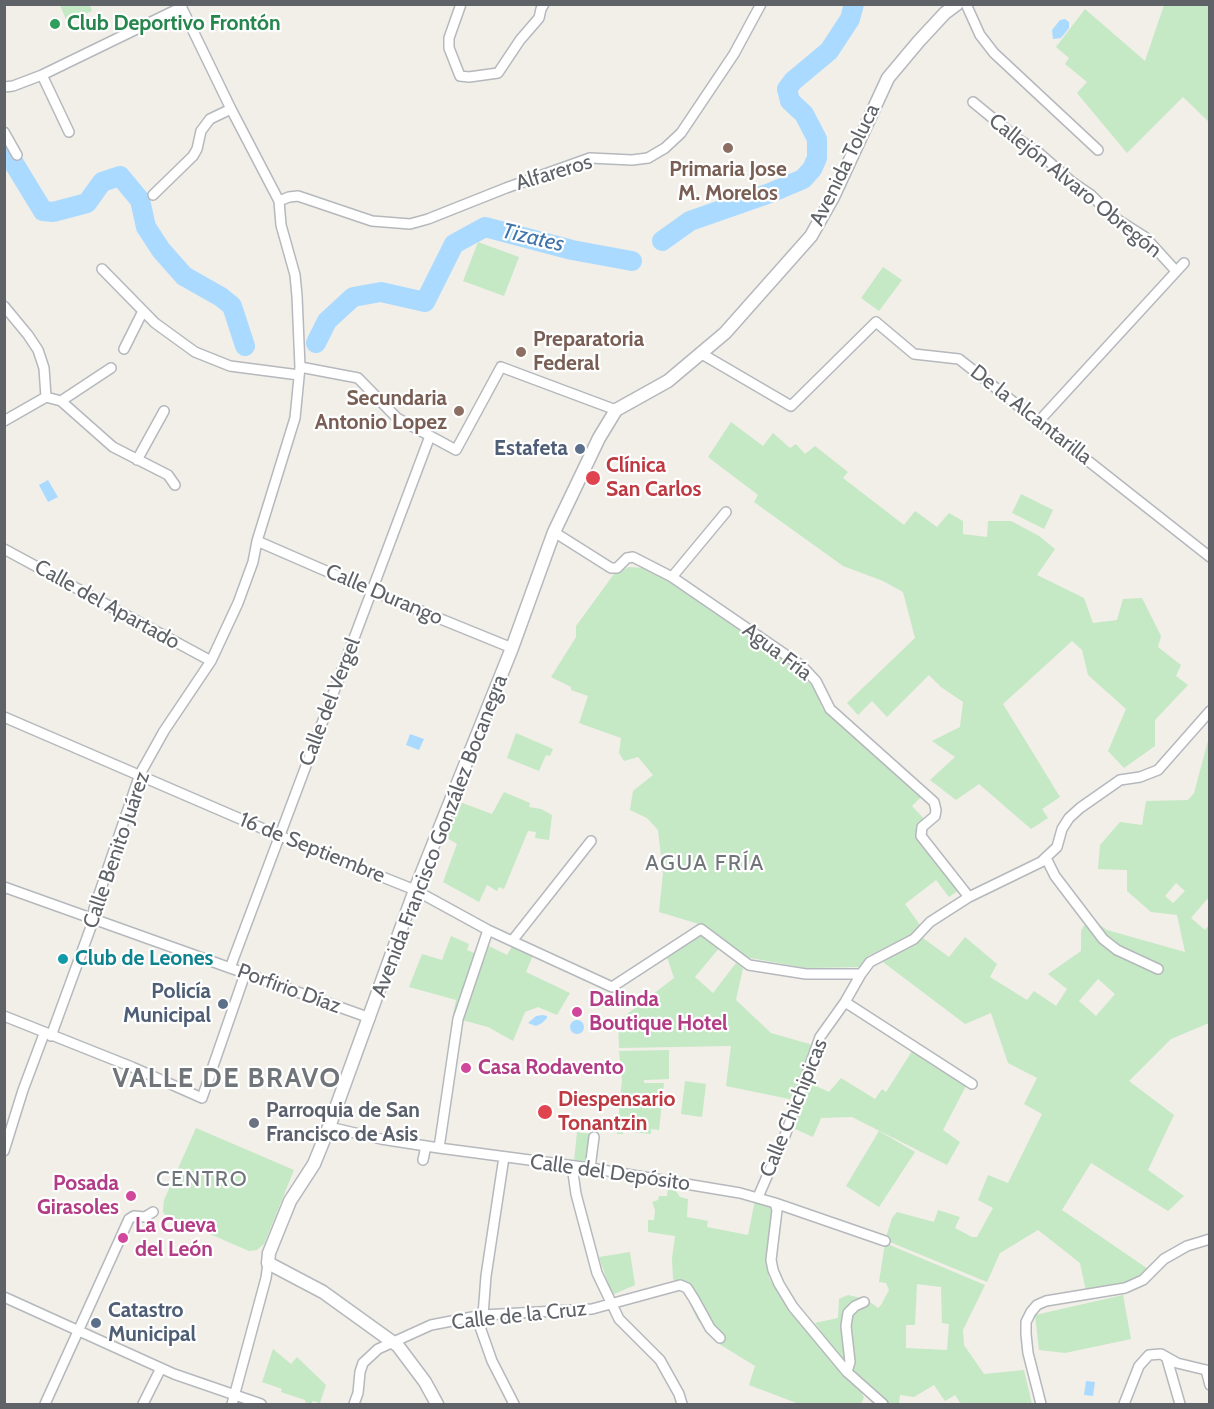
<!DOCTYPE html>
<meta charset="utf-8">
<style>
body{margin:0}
#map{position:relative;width:1214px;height:1409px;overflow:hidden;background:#f1efe8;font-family:Cabin,sans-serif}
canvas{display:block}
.frame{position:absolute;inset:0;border:6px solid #5f6368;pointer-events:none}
</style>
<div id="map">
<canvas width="1214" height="1409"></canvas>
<div class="frame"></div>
</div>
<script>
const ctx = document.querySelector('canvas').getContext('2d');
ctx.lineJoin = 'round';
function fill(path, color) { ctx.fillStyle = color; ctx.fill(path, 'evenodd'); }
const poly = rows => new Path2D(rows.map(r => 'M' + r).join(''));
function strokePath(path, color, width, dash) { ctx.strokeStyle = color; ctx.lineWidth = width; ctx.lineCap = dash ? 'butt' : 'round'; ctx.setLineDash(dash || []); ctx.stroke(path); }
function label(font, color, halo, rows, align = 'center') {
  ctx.font = font + ' Cabin,sans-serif'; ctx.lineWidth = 4.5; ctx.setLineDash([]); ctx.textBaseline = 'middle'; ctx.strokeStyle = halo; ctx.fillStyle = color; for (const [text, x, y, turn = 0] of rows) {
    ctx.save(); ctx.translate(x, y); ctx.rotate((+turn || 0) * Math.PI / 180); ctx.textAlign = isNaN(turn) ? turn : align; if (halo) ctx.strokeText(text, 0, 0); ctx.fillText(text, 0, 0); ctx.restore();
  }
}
const green = poly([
 [60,5,90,5,92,11,67,22],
 [1164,5,1209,5,1209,122,1183,97,1127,153,1077,93,1087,82,1065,64,1069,58,1056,47,1085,9,1145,61],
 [478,242,519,257,504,296,463,281],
 [883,267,902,280,879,311,861,298],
 [731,422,763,446,773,433,790,448,796,444,805,454,815,446,848,472,843,478,904,525,915,511,937,527,949,513,963,521,963,534,987,537,988,521,1011,521,1039,536,1055,549,1037,575,1084,598,1093,623,1117,620,1123,599,1142,598,1161,636,1158,647,1181,665,1176,676,1188,685,1155,720,1155,746,1124,768,1108,751,1126,709,1088,675,1082,650,1072,641,1003,704,1060,797,1042,809,1048,818,1031,829,979,784,956,800,930,780,955,757,932,741,960,727,963,702,941,687,929,675,887,717,872,701,858,715,847,703,915,638,903,592,883,581,843,566,754,502,758,495,708,457],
 [1021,494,1053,510,1044,529,1012,513],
 [629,567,642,568,669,582,799,670,816,691,822,708,921,797,912,806,925,820,918,827,918,839,959,890,949,897,936,880,905,904,920,925,912,934,868,956,861,967,806,968,745,957,699,924,659,912,663,873,658,830,647,818,630,810,633,791,653,775,638,757,624,761,619,753,621,738,579,723,588,696,571,690,571,687,551,677,576,637,576,626,614,574],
 [516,733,553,749,550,756,546,755,539,771,507,758],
 [1209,737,1209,897,1191,918,1205,930,1209,925,1209,1023,1171,1039,1129,1081,1174,1115,1148,1170,1184,1196,1168,1211,1091,1163,1062,1210,1148,1269,1142,1276,1126,1284,1086,1291,1080,1263,1038,1230,1000,1253,987,1282,885,1240,892,1218,897,1212,934,1222,938,1210,960,1217,955,1228,972,1237,977,1237,993,1208,978,1200,988,1175,1008,1183,1042,1114,1024,1104,1037,1078,1008,1063,991,1013,965,1024,883,962,923,938,949,957,965,937,997,964,990,977,1027,1000,1034,991,1056,1006,1067,989,1048,974,1081,951,1081,931,1089,917,1107,930,1185,952,1177,915,1151,912,1127,891,1127,870,1098,869,1100,845,1120,822,1142,825,1146,801,1188,800,1194,793],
 [1176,883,1185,891,1173,903,1165,896],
 [1098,979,1115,994,1096,1016,1079,1001],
 [504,792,530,803,529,807,541,809,552,815,549,840,535,838,536,832,528,831,504,889,499,887,497,891,487,885,479,902,443,882,457,844,442,835,457,801,492,814],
 [699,932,720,947,695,977,713,993,736,963,743,968,736,1000,771,1033,813,1045,801,1079,829,1092,841,1078,875,1099,882,1089,886,1092,914,1048,967,1084,943,1130,960,1142,947,1165,852,1117,821,1118,813,1137,793,1128,799,1101,726,1086,731,1046,619,1048,618,1021,674,978,666,954],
 [451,936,469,944,467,950,482,956,461,1015,453,1014,456,1000,409,987,422,954,442,960],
 [513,945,534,953,526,972,570,993,557,1015,538,1007,525,1012,513,1041,488,1027,462,1020,489,946,507,955],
 [669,1050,669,1079,644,1080,644,1083,664,1083,659,1130,651,1129,651,1134,633,1132,633,1127,624,1126,623,1134,617,1134,622,1080,619,1051],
 [685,1081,706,1084,702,1117,681,1114],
 [196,1128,294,1170,264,1244,257,1250,249,1251,164,1214,163,1211,164,1200],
 [879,1131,915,1152,879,1207,846,1186],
 [577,1132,591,1134,588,1164,574,1162],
 [668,1189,676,1191,680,1197,688,1199,687,1217,708,1221,707,1227,748,1235,755,1200,772,1207,767,1260,769,1278,790,1311,859,1389,864,1397,861,1404,799,1404,749,1385,755,1366,716,1342,697,1319,683,1288,673,1279,672,1258,675,1236,648,1232,648,1220,654,1220,655,1210,652,1202,658,1200,659,1196,667,1196],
 [885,1243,985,1285,963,1330,964,1345,984,1374,1024,1370,1032,1404,961,1404,955,1395,945,1401,934,1385,914,1397,900,1395,899,1404,887,1404,845,1366,815,1323,838,1318,839,1299,848,1295,866,1299,878,1308,881,1305,889,1290,886,1283,879,1282],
 [917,1284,941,1287,942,1323,949,1324,947,1350,906,1348,906,1325,915,1325],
 [630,1252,635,1285,612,1295,599,1257],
 [1123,1295,1131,1339,1065,1353,1039,1350,1035,1315],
 [273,1349,291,1364,297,1357,326,1385,320,1403,313,1401,311,1404,305,1402,305,1400,281,1392,282,1389,262,1382]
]);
const water = poly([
 [1065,19,1069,22,1069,28,1061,38,1053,39,1052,30,1060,20],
 [48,480,58,497,48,502,39,485],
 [410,734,424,739,419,750,406,745],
 [543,1015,547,1016,547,1018,542,1023,536,1026,528,1023,536,1016],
 '570 1027a7 7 0 1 1 14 0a7 7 0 1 1-14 0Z',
 [1086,1381,1095,1382,1093,1396,1084,1395]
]);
const river = poly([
 [4,147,43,211,53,212,87,203,102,182,120,176,140,200,146,227,161,250,184,276,221,297,232,306,245,346],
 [662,241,690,221,770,193,803,179,812,169,817,158,817,139,804,114,790,101,787,89,793,81,829,51,850,19,854,4],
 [316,343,327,321,353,297,381,292,425,302,454,244,485,227,572,250,632,261]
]);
const minor = poly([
 [461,4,449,38,449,48,460,76,469,77,498,73,520,40,539,18,541,9,544,4],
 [966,4,980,35,994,53,1098,150],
 [42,75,69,132],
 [4,87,13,86,42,75,182,7],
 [973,102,1018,139,1038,152,1072,182,1091,195,1112,216,1145,237,1176,271],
 [4,132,17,155],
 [153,195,193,156,197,149,201,131,210,119,231,109],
 [279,201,289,197,298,196,372,221,410,224,428,219,506,188,590,158,632,160,648,158,665,148,681,133,734,54,761,4],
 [102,269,155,323,195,352,230,366,299,375],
 [4,306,28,335,38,350,44,368,46,397],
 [124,349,143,311],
 [702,354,791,406,876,322,914,354,959,359,1210,557],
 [300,367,358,378,397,418,456,450,501,367,616,410],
 [46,397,61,401,113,447,168,475,175,485],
 [61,401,111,368],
 [4,421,46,397],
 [1039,421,1184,263],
 [137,460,164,411],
 [554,532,611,568,617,568,627,558,633,557,672,577,802,666,816,681,830,709,934,802,936,810,935,816,922,827,921,836,969,897],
 [257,541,372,591,512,648],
 [4,549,211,661],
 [672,577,726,512],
 [4,717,280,836,415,890,488,930,612,987,701,929,749,965,806,974,861,974],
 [1046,858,1055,876,1103,939,1117,950,1158,969],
 [4,887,370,1018],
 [512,941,591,841],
 [230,968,430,436],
 [845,1002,972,1084],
 [4,1016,132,1067,202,1098,245,974],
 [51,1036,92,924,94,909,140,774,164,731,211,661,238,603,253,562,257,541,295,418,300,367,297,296,295,275,281,225,279,201,231,109,180,4],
 [329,1127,381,1139,439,1148,590,1168,740,1193,775,1203,885,1241],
 [439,1148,458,1019,488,930],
 [4,1151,23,1090,44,1034],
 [504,1157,486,1276,483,1315,479,1324,492,1361,514,1404],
 [423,1160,426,1146],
 [572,1166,576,1194,597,1273,619,1319,660,1360,679,1394,682,1404],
 [590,1168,594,1137],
 [758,1197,786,1133,820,1037,845,1002,861,974,870,962,914,939,930,922,969,897,1041,862,1057,847,1062,829,1069,818,1080,808,1120,780,1140,777,1158,770,1210,711],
 [775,1203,777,1210,771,1260,773,1270,779,1284,793,1307,847,1372,883,1404],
 [4,1297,174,1374,261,1404],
 [1167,1359,1180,1404],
 [1206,1370,1210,1385],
 [847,1372,850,1362,846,1326,848,1313,855,1306,864,1302],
 [45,1404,129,1219,134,1216,145,1217,153,1212],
 [143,1404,161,1368],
 [232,1404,266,1278,268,1263],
 [354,1404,358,1393,360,1372,363,1363,378,1349,431,1325,483,1315,592,1309,680,1285,687,1288,694,1299,710,1328,720,1338],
 [1041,1404,1028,1353,1026,1334,1026,1322,1031,1312,1037,1305,1046,1301,1125,1288,1143,1280,1164,1259,1187,1246,1210,1239],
 [1124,1404,1139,1366,1149,1355,1161,1354,1177,1363,1210,1371]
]);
const tertiary = poly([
 [437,1404,425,1382,398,1346,323,1292,268,1263,269,1253,290,1201,314,1164,329,1127,415,890,512,648,554,532,599,438,616,410,668,381,725,333,811,236,833,197,888,78,919,41,945,13,957,4]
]);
const markers = [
 [55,24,6,"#2e9e5b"],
 [728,148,6,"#8d6e63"],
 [521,352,6,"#8d6e63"],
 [459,411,6,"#8d6e63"],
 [580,449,6,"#5c6f8a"],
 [593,478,8,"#e0444e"],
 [63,959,6,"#0f9aa8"],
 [223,1004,6,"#5c6f8a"],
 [577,1012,6,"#d1479c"],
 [466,1068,6,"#d1479c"],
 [545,1112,8,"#e0444e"],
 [254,1123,6,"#6b7280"],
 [131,1196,6,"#d1479c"],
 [123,1238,6,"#d1479c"],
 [96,1323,6,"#5c6f8a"]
];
const leisureNames = [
 ["Club Deportivo Frontón",67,24]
];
const streetNames = [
 ["Avenida Toluca",845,165,-64],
 ["Alfareros",554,173,-17],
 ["Callejón Alvaro Obregón",1075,186,39],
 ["De la Alcantarilla",1031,415,38],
 ["Calle Durango",384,595,23],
 ["Calle del Apartado",107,605,29],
 ["Agua Fría",777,652,37],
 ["Calle del Vergel",330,702,-69],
 ["Avenida Francisco González Bocanegra",440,836,-69],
 ["16 de Septiembre",312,848,22],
 ["Calle Benito Juárez",117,850,-71],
 ["Porfirio Díaz",289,989,20],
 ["Calle Chichipicas",794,1108,-68],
 ["Calle del Depósito",610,1173,8],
 ["Calle de la Cruz",519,1316,-6]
];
const educationNames = [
 ["Primaria Jose",728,170],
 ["M. Morelos",728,194],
 ["Preparatoria",533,340,"left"],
 ["Federal",533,364,"left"],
 ["Secundaria",447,399,"right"],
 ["Antonio Lopez",447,423,"right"]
];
const serviceNames = [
 ["Estafeta",568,449],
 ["Policía",211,992],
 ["Municipal",211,1016],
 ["Catastro",108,1311,"left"],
 ["Municipal",108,1335,"left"]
];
const healthNames = [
 ["Clínica",606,466],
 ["San Carlos",606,490],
 ["Diespensario",558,1100],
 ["Tonantzin",558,1124]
];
const cultureNames = [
 ["Club de Leones",75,959]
];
const hotelNames = [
 ["Dalinda",589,1000],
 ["Boutique Hotel",589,1024],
 ["Casa Rodavento",478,1068],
 ["Posada",119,1184,"right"],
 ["Girasoles",119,1208,"right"],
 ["La Cueva",135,1226],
 ["del León",135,1250]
];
const worshipNames = [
 ["Parroquia de San",266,1111],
 ["Francisco de Asis",266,1135]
];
const waterNames = [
 ["Tizates",533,238,13]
];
const neighbourhoodNames = [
 ["AGUA FRÍA",705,864],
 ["CENTRO",202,1180]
];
const districtNames = [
 ["VALLE DE BRAVO",227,1079]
];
fill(green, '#c5e8c5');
fill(water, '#aadaff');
strokePath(river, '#aadaff', 20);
strokePath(minor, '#b5b8bc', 12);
strokePath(tertiary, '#b5b8bc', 15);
strokePath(minor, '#fff', 9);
strokePath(tertiary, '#fff', 12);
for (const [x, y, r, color] of markers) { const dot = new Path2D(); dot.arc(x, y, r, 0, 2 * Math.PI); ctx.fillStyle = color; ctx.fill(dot); strokePath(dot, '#fff', 2); }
label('bold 21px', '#27864d', '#fff', leisureNames, 'left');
label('21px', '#5f6368', '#fff', streetNames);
label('bold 21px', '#785e54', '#fff', educationNames);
label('bold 21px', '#4e5e75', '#fff', serviceNames, 'right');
label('bold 21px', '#be3a42', '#fff', healthNames, 'left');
label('bold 21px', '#0d838f', '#fff', cultureNames, 'left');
label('bold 21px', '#b23c85', '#fff', hotelNames, 'left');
label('bold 21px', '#5b616d', '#fff', worshipNames, 'left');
label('italic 22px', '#4174aa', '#fff', waterNames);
ctx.letterSpacing = '1.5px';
label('22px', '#70757a', '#fff', neighbourhoodNames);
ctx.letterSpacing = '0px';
ctx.letterSpacing = '1.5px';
label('bold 27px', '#70757a', '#fff', districtNames);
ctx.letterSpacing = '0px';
</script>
